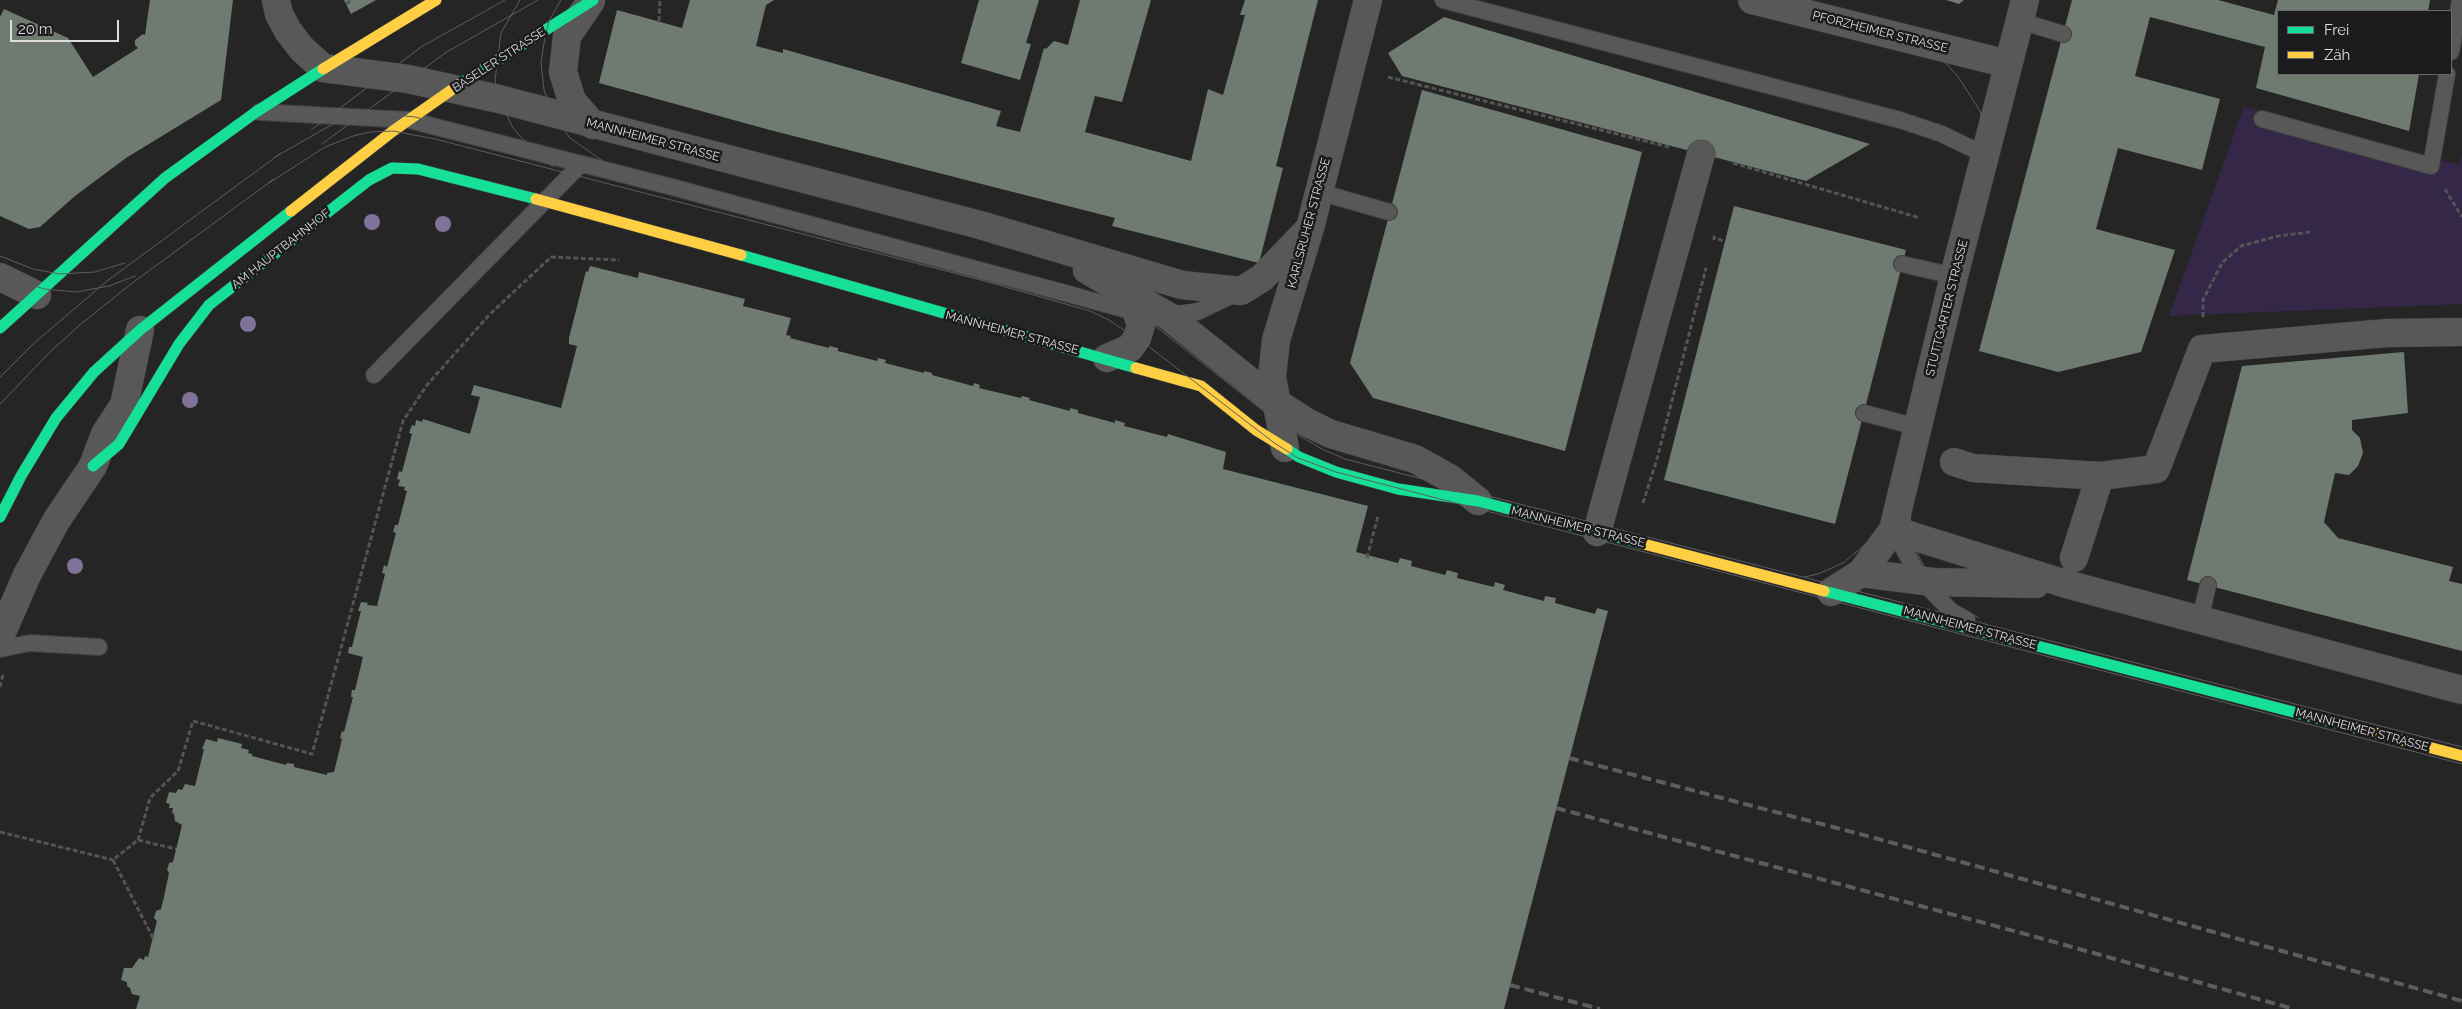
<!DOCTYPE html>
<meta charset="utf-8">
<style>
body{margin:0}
#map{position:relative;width:2462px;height:1009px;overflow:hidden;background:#252525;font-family:Raleway,sans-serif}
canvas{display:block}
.legend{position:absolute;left:2277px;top:10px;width:175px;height:65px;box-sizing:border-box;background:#1b1a1d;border:1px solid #69686a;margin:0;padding:6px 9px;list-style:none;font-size:15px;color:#dddcde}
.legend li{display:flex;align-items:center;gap:10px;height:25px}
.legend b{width:25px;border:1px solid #69686a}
.scale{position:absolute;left:10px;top:20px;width:109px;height:22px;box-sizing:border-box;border:2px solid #dddcde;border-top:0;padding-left:6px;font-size:15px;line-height:18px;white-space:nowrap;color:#dddcde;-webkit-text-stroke:4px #1b1a1d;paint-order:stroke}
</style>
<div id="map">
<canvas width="2462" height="1009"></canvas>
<ul class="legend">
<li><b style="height:6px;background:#16e098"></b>Frei</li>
<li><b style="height:6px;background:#ffcf43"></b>Zäh</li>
</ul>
<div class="scale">20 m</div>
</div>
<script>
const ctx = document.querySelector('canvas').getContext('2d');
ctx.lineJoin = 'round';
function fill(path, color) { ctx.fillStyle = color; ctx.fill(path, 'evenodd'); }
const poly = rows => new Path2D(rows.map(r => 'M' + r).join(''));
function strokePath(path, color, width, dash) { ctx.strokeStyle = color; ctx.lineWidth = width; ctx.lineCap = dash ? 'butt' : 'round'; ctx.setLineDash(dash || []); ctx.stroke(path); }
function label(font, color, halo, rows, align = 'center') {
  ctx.font = font + ' Raleway,sans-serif'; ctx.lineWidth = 5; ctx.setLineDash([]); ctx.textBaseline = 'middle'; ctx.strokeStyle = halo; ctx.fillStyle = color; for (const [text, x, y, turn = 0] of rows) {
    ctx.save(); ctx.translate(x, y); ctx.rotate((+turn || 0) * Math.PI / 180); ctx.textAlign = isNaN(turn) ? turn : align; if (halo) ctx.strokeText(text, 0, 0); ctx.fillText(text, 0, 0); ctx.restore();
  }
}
const green = poly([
 [2244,106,2459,165,2462,153,2462,304,2169,316]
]);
const building = poly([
 [150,0,233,0,221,100,126,158,75,196,40,227,29,229,0,216,0,17,4,9,68,38,93,77,138,48,135,45,135,40,143,34,145,35],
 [344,0,376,0,351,14],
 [690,0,774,0,766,5,756,46,783,53,783,49,1001,111,996,126,1020,132,1044,48,1046,49,1054,41,1068,45,1080,0,1151,0,1122,102,1095,96,1085,132,1191,161,1208,89,1223,95,1245,15,1240,15,1245,0,1318,0,1276,166,1283,168,1259,263,1112,226,1115,218,770,130,599,83,617,10,682,28],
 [979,0,1039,0,1026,43,1031,44,1020,80,961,63],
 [1946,0,1964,0,1959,4],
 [2072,0,2218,0,2274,15,2278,0,2430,0,2428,11,2278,11,2278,74,2419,74,2409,131,2256,88,2265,47,2150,17,2135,76,2220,99,2202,170,2118,148,2096,229,2175,250,2141,352,2058,372,1979,351],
 [1444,17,1870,144,1806,181,1402,76,1388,53],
 [1422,90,1642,152,1565,451,1373,398,1350,363],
 [1734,206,1906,250,1835,524,1664,480],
 [590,266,638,278,639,272,745,299,743,306,791,318,786,335,791,336,790,338,829,348,829,346,838,348,838,351,877,361,878,358,886,360,885,363,924,373,924,371,932,373,932,375,973,386,974,383,980,385,979,388,1021,398,1022,396,1030,398,1029,400,1070,411,1070,408,1078,410,1078,413,1115,423,1115,420,1125,423,1124,426,1167,437,1168,434,1226,452,1223,469,1368,506,1356,552,1398,563,1400,558,1412,561,1411,566,1445,575,1447,570,1458,573,1457,578,1494,587,1495,582,1505,585,1503,590,1544,601,1545,596,1556,598,1555,603,1595,614,1597,608,1608,611,1504,1009,136,1009,140,996,132,994,130,988,127,986,127,982,121,980,124,968,132,968,139,958,144,960,145,956,148,957,157,921,154,918,156,911,161,909,164,897,169,873,167,870,169,863,173,862,182,825,175,821,174,814,172,813,173,808,169,808,170,804,166,803,169,792,176,793,178,789,182,790,185,784,195,786,204,749,202,749,206,739,217,742,218,738,242,744,241,748,249,750,248,753,252,754,252,756,286,765,287,763,294,764,294,767,327,775,327,773,334,772,342,739,340,738,342,731,344,732,353,697,351,697,352,690,355,690,363,657,348,653,349,647,352,647,361,611,358,611,361,602,368,603,367,605,377,606,385,574,382,573,384,565,387,567,396,533,393,532,395,525,398,525,407,491,404,490,405,487,398,486,400,480,397,479,399,471,402,472,412,434,409,433,412,425,415,426,416,420,422,422,423,419,470,434,480,397,471,395,474,385,561,408,577,346,569,344,569,338,586,271,588,272],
 [2404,352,2408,413,2352,420,2352,430,2360,438,2363,453,2358,466,2349,475,2335,473,2324,522,2338,538,2453,567,2449,581,2462,584,2462,651,2187,580,2242,366]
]);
const path = poly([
 [346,4,352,0],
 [659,21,660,0],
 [1388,77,1669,147],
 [1733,163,1920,218],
 [2445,189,2462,217],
 [1714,240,1714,237,1725,242],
 [2203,317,2203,300,2222,263,2241,246,2278,236,2310,232],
 [1643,503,1657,459,1706,268],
 [1367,558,1378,516],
 [0,687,3,675],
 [0,832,113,860],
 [138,840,150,798,178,771,193,721,312,754,403,421,427,385,489,315,551,257,619,260],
 [153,938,113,860,138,840,176,849]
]);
const lane = poly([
 [1443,0,1900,120,1942,134,1985,155],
 [2020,21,2063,34],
 [2451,52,2460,0],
 [259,112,409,120,672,187,1142,314],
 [2262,119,2431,166,2447,74],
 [1319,192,1389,212],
 [1902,264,1954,276],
 [1166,316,1197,312,1239,292],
 [374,375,580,165],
 [1864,413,1917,427],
 [1893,530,1921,580,1951,611,1967,620],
 [2200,620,2208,585],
 [0,649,30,643,99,647]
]);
const street = poly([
 [276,0,279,14,288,31,302,49,323,68,408,79,499,99,980,225,1182,285,1241,291,1262,278,1310,228],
 [1752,0,2008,64],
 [591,1,567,36,563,72,572,101,593,125],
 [1087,270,1168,316,1277,403,1308,423,1331,434,1415,459,1451,479,1478,501],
 [0,277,37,295],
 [1107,358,1130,348,1137,338,1141,325,1135,307,1125,290],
 [1285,448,1272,377,1276,340,1310,228,1368,0],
 [1954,462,1973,468,2100,476,2156,469,2202,349,2387,333,2462,332],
 [1893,530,2066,584,2462,690],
 [1597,532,1701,154],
 [2074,558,2100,476],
 [1861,573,1933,582,2036,584],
 [1831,592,1861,573,1893,530,1954,276,2025,0],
 [0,637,27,575,56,521,93,466,105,434,124,405,140,330]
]);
const fast = poly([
 [460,84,593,0],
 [741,255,1136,368],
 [0,328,165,178,256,112,323,69],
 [1287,449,1299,457,1336,472,1398,489,1478,501,1640,543],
 [93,466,119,444,179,344,209,305,369,180,392,168,418,169,536,199],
 [0,517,21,476,56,418,94,372,140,330,291,211],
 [1824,591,2371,732]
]);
const slow = poly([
 [323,69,436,0],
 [536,199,741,255],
 [291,211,393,131,460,84],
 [1136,368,1201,386,1256,430,1287,449],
 [1640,543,1824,591],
 [2371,732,2462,756]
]);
const tram = poly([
 [520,0,501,33,495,80,499,99,513,128,540,158,553,166],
 [561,0,549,21,545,37,541,62,544,90,554,116,570,138,604,162],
 [1786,0,1892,29,1933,48,1959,78,1980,111,1987,144,1987,182,1914,467,1910,498,1911,535,1916,551,1928,574,1945,597,1962,609,1979,618],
 [311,130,421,47,505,0],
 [322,144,445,53,538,0],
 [275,157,340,120,379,113,415,117,1080,289],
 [269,183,325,147,353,136,370,132,393,131,435,139,981,280,1090,311,1109,320,1148,346,1273,442,1298,458,1336,472,2462,764],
 [0,256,33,269,60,274,95,272,125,263],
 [0,274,44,289,76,292,109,286,135,276],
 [1073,287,1124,307,1154,325,1280,424,1322,449,1345,459,2462,747],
 [1114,297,1144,305,1171,307,1216,301,1249,284,1282,255,1296,232,1305,206,1337,83,1362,12,1370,0],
 [0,377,33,344,107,281,281,153],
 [0,404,51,351,81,324,131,284,274,179],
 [1804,577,1818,574,1843,563,1868,542,1887,521,1910,477]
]);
const rail = poly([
 [1569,758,1875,838,2462,1001],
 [1556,808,2029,935,2294,1009],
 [1510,985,1600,1009]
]);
const trees = [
 [372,222],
 [443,224],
 [248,324],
 [190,400],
 [75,566]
];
const streetNames = [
 ["PFORZHEIMER STRASSE",1880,32,14],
 ["BASELER STRASSE",499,60,-33],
 ["MANNHEIMER STRASSE",653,140,15],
 ["KARLSRUHER STRASSE",1309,223,-75],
 ["AM HAUPTBAHNHOF",281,249,-38],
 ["STUTTGARTER STRASSE",1947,308,-76],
 ["MANNHEIMER STRASSE",1012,333,15],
 ["MANNHEIMER STRASSE",1578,527,14],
 ["MANNHEIMER STRASSE",1970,628,15],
 ["MANNHEIMER STRASSE",2362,730,15]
];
fill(green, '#342747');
fill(building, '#6f7b70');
strokePath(lane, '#3f3f40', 18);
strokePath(street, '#3f3f40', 29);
strokePath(fast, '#3f3f40', 12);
strokePath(slow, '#3f3f40', 12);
strokePath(path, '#545455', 3, [5, 2.5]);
strokePath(lane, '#585859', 16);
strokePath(street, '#585859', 28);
strokePath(fast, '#16e098', 11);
strokePath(slow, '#ffcf43', 11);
strokePath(tram, '#5d5d5e', 1);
strokePath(rail, '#5d5d5e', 4, [10, 5]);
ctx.fillStyle = '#81729a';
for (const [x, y] of trees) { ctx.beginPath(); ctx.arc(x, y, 8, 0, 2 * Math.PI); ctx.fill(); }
label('12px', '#dddcde', '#1b1a1d', streetNames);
</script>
